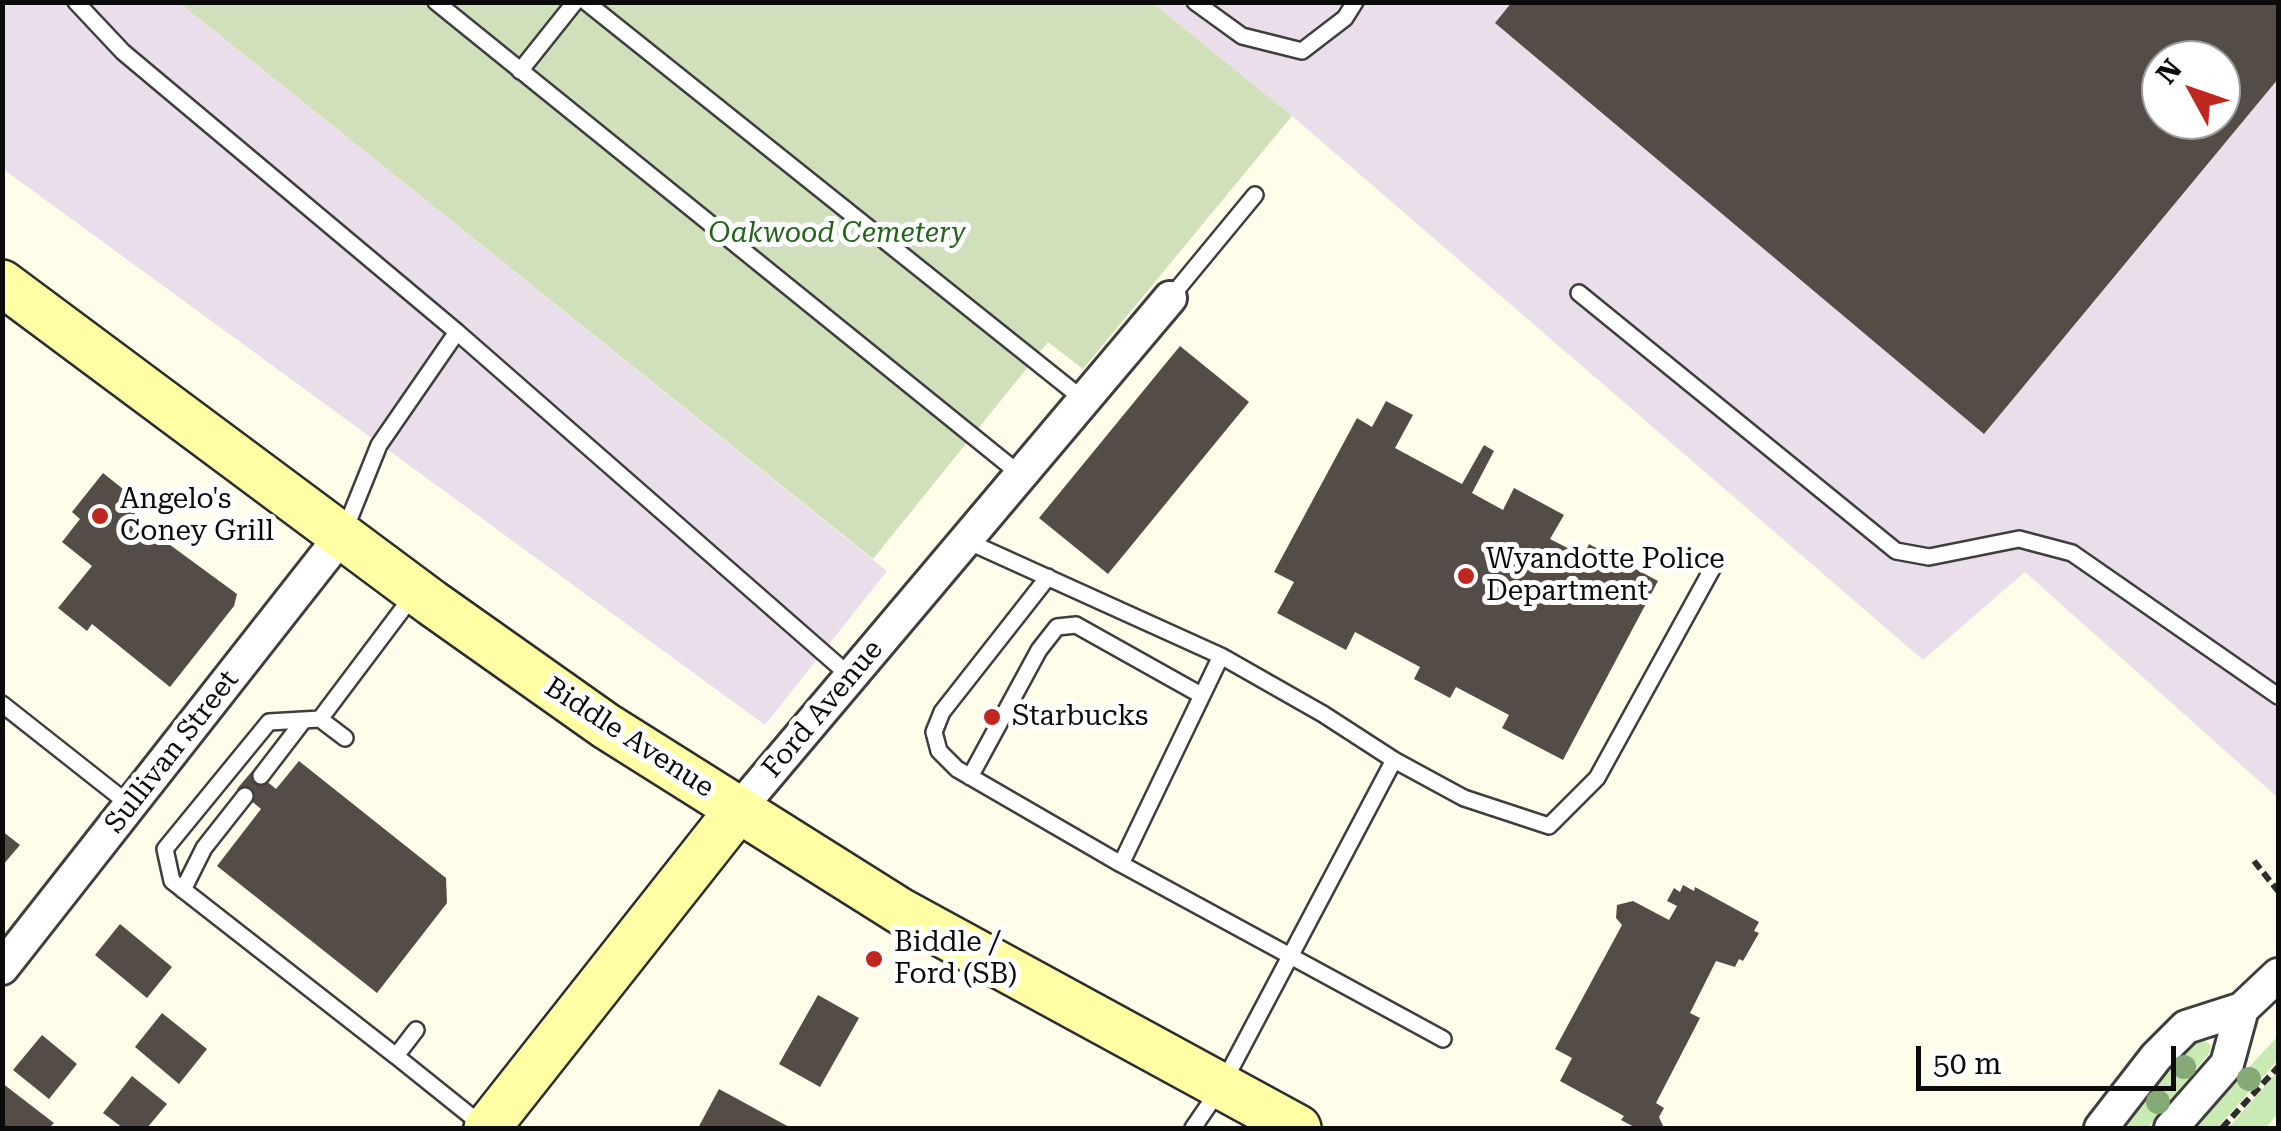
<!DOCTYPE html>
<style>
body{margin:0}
#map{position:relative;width:2281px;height:1131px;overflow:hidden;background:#fffde9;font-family:"Roboto Serif",serif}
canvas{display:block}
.frame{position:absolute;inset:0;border:5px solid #0b0b0b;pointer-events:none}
.north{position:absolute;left:2141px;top:40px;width:100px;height:100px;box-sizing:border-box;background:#fff;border:2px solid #9d9d9d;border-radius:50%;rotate:310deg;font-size:28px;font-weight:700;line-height:40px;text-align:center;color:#0b0b0b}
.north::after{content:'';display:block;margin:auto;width:35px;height:45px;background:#bf281f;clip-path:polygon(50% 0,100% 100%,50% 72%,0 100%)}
.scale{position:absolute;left:1916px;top:1046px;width:260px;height:45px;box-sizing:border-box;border:5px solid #0b0b0b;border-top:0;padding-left:12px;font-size:30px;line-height:35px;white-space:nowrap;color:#0b0b0b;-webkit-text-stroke:8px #fff;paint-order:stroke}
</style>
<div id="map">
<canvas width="2281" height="1131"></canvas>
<div class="frame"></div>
<div class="north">N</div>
<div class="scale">50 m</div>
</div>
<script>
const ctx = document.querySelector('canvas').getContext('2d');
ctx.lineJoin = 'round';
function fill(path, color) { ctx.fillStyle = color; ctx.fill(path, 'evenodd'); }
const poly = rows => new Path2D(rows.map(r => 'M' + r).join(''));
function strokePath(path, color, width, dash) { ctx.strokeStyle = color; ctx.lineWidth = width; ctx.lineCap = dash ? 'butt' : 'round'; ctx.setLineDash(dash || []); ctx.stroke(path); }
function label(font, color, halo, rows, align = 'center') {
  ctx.font = font + ' "Roboto Serif",serif'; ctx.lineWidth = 10; ctx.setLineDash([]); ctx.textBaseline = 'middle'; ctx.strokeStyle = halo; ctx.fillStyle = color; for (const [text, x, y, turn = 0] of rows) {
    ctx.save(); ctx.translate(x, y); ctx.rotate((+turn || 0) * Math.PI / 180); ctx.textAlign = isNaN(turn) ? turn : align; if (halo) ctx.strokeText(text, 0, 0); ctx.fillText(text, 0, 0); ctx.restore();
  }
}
const industrial = poly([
 [3,3,180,3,887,571,765,725,3,169],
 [1153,3,2278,3,2278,798,2025,572,1923,660,1292,116],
 [2161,60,2221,60,2221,120,2161,120]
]);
const green = poly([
 [2278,1036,2278,1060,2217,1128,2192,1128],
 [2200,1038,2211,1045,2210,1052,2148,1128,2122,1128,2193,1041],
 [2278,1071,2278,1113,2266,1128,2228,1128]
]);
const cemetery = poly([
 [180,3,1153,3,1292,116,1083,369,1048,342,873,559]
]);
const building = poly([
 [1512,2,2278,2,2278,79,1984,434,1495,23],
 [2161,60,2221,60,2221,120,2161,120],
 [1180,346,1249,402,1108,574,1039,518],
 [1386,401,1413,415,1395,448,1462,484,1484,445,1494,451,1472,493,1503,510,1514,488,1564,515,1550,539,1583,556,1589,544,1658,581,1563,760,1502,728,1509,715,1456,687,1450,698,1414,679,1420,667,1355,632,1346,650,1277,613,1294,582,1274,572,1357,418,1372,427],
 [103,473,142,504,132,517,237,594,234,606,170,687,92,624,87,631,58,608,92,566,62,542,80,519,72,512],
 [299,761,446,878,447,903,377,993,217,866,261,809,237,789,253,770,276,789],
 [2,831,20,845,2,866],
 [1683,885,1694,891,1695,887,1759,922,1754,931,1759,933,1743,961,1739,959,1735,967,1716,961,1690,1013,1700,1018,1656,1103,1664,1108,1659,1117,1664,1128,1636,1128,1621,1120,1624,1116,1560,1081,1572,1058,1555,1049,1622,925,1616,918,1617,905,1633,901,1669,920,1677,906,1667,901,1674,888,1680,892],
 [120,924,172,967,147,998,95,955],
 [818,995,859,1018,820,1087,779,1064],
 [162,1013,207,1049,179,1084,135,1047],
 [42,1035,77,1064,49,1099,13,1070],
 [132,1076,167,1104,147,1128,123,1128,103,1113],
 [2,1083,54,1123,49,1128,2,1128],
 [719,1089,791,1128,698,1128]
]);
const path = poly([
 [2254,861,2278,891],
 [2222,1128,2278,1067]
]);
const lane = poly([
 [76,2,123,52,457,332,379,445,344,532],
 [436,2,1021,475],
 [586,2,1084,400],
 [1195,2,1242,36,1302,51,1345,18,1355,2],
 [520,71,575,2],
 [1579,293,1896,551,1929,557,2019,539,2072,553,2278,696],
 [1170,298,1255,195],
 [457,332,850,676],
 [967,541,1221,656,1323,714,1394,760,1464,798,1549,826,1597,778,1716,562],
 [1048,577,942,712,934,732,939,751,957,769,1121,864,1221,656],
 [2,704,130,805],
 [320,719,269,722,165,849,172,881,396,1056,416,1030],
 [345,738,320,719,414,594],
 [261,776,304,720],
 [970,777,1039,650,1057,627,1076,625,1201,695],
 [1121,864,1443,1039],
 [183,890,204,848,245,796],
 [396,1056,482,1125],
 [1193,1128,1221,1087,1394,760]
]);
const street = poly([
 [738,810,1170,298],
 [2,968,342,535],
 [2101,1128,2156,1057,2186,1027,2242,1009,2278,975],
 [2171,1128,2227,1064,2242,1009]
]);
const secondary = poly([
 [2,283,432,603,606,726,900,911,1298,1128],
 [487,1128,738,810]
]);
const trees = [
 [2184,1067],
 [2249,1079],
 [2158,1102]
];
const markers = [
 [100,516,10,"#bf281f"],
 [1466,576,10,"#bf281f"],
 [992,717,10,"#bf281f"],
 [874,959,10,"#bf281f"]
];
const parkNames = [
 ["Oakwood Cemetery",837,234]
];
const poiNames = [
 ["Angelo's",120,500],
 ["Coney Grill",120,532],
 ["Wyandotte Police",1486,560],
 ["Department",1486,592],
 ["Starbucks",1012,717],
 ["Biddle /",894,943],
 ["Ford (SB)",894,975]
];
const streetNames = [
 ["Ford Avenue",823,709,-50],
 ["Biddle Avenue",629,738,33],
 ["Sullivan Street",172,752,-52]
];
fill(industrial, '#ebdeeb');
fill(green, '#c9eab2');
fill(cemetery, '#d0e0bb');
fill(building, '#544d47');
strokePath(lane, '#3e3e3e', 20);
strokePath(street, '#3e3e3e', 38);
strokePath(secondary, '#2d2d2d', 50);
strokePath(path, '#2d2d2d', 6, [10, 5]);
strokePath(lane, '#fff', 15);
strokePath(street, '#fff', 32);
strokePath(secondary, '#fffea4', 45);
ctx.fillStyle = '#85a977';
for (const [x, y] of trees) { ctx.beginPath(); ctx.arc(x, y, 12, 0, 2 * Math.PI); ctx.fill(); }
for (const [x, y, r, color] of markers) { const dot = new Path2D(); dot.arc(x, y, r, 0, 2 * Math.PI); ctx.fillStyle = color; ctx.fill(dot); strokePath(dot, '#fff', 4); }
label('italic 28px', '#21641a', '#fff', parkNames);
label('28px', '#0b0b0b', '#fff', poiNames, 'left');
label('28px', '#0b0b0b', '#fff', streetNames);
</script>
